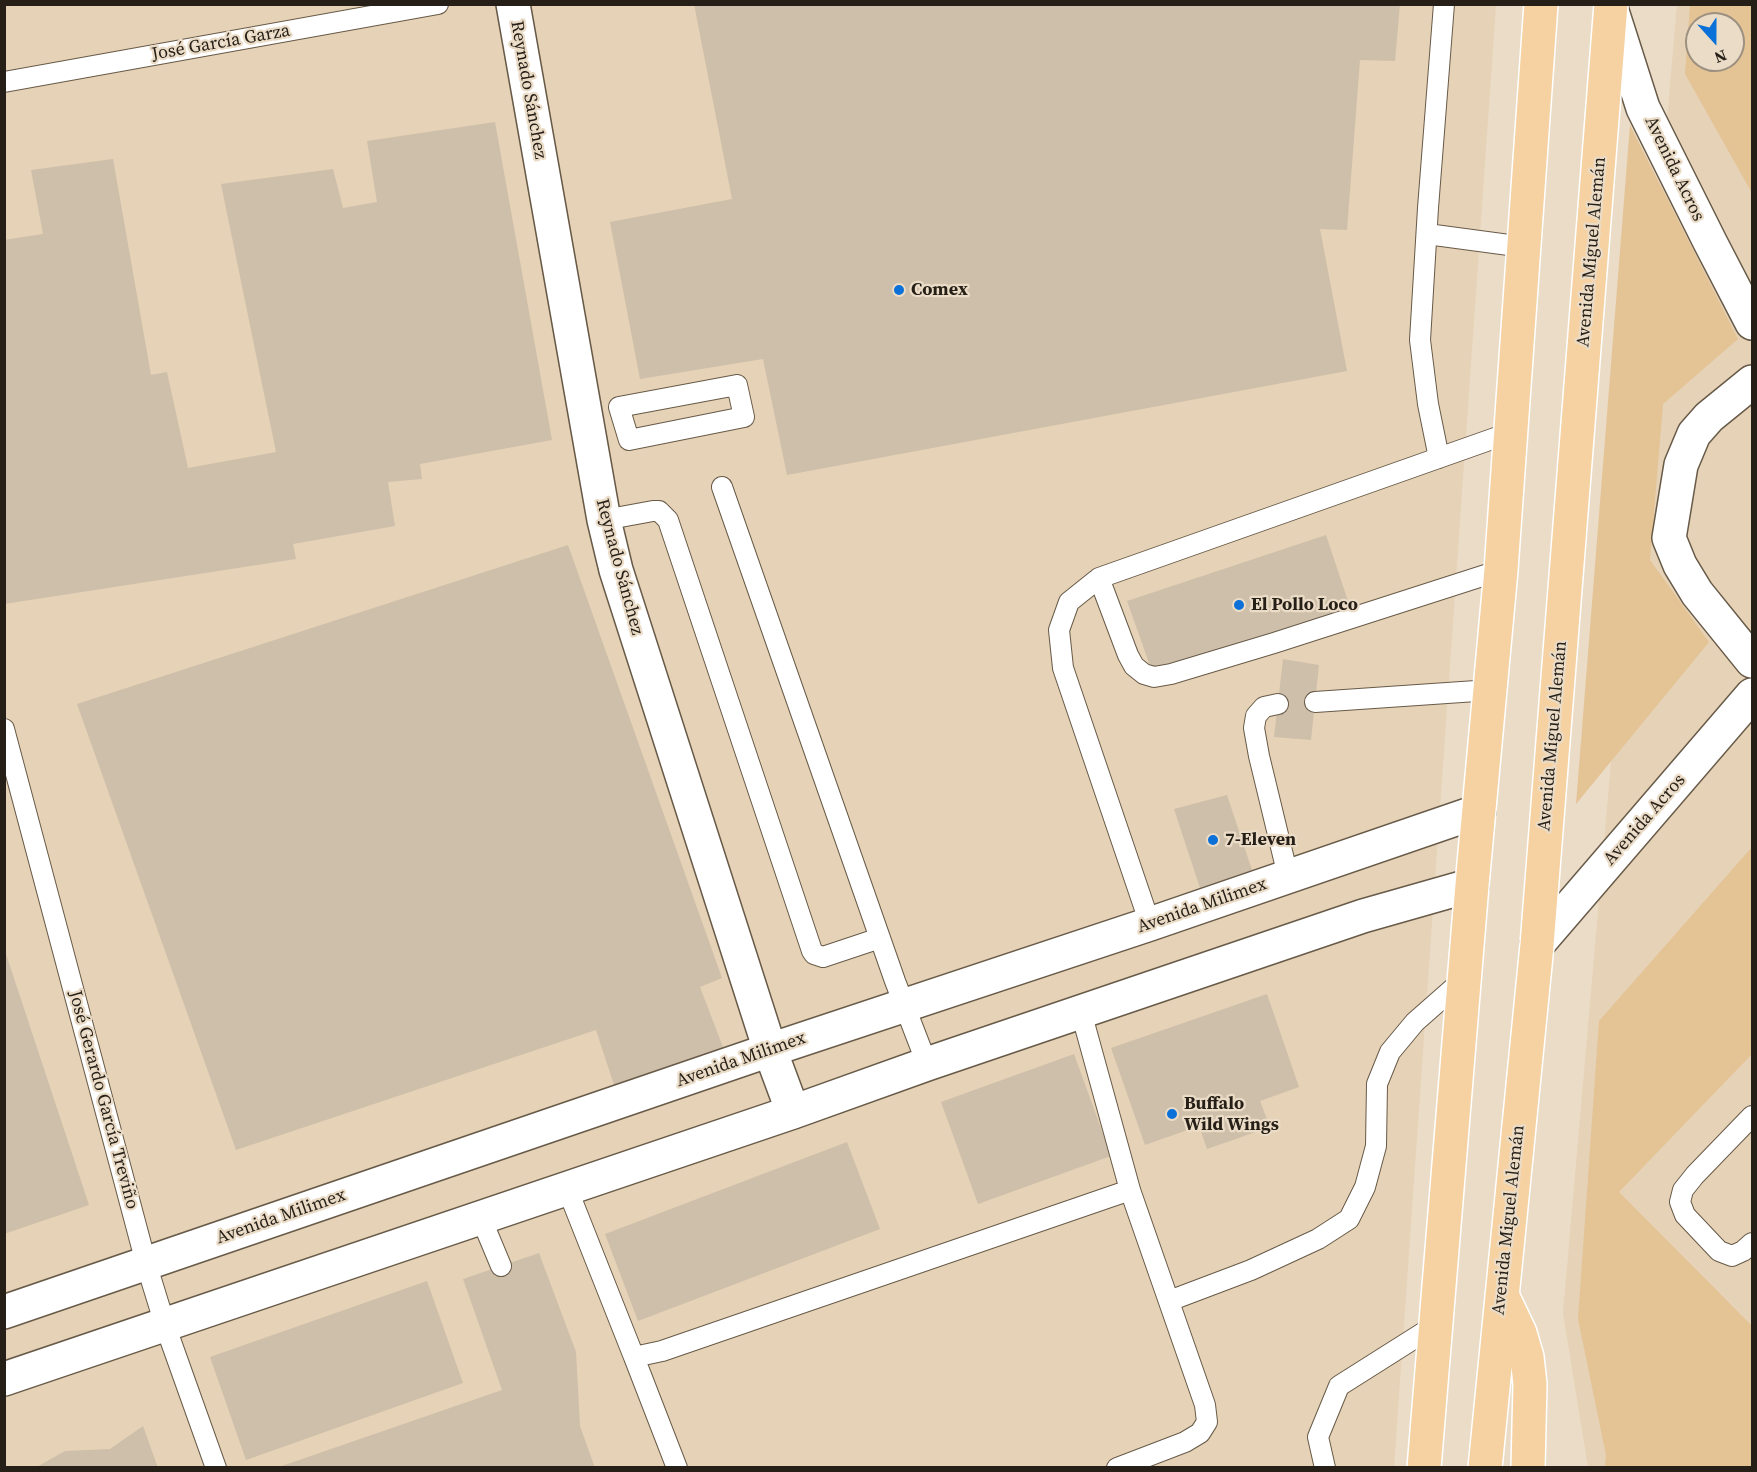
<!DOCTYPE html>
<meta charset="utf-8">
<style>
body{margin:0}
#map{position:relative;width:1757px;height:1472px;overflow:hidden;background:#ebdcc7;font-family:"Source Serif 4",serif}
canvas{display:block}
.frame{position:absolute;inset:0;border:6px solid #251f17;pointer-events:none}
.north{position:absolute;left:1685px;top:12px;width:60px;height:60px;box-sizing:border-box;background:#ebdcc7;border:2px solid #9c9081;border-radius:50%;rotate:159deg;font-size:16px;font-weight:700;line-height:24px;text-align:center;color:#251f17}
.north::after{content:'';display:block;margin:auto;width:21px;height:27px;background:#0b70d8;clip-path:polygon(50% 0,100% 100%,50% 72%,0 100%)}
</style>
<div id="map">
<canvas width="1757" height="1472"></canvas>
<div class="frame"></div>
<div class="north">N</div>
</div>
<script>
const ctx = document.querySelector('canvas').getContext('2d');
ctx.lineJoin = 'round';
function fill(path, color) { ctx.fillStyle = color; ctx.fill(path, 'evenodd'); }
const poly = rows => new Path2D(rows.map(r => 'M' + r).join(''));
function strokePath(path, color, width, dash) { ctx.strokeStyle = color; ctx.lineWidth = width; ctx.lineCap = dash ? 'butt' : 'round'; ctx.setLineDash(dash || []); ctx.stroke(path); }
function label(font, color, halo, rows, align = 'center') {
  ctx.font = font + ' "Source Serif 4",serif'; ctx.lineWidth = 4.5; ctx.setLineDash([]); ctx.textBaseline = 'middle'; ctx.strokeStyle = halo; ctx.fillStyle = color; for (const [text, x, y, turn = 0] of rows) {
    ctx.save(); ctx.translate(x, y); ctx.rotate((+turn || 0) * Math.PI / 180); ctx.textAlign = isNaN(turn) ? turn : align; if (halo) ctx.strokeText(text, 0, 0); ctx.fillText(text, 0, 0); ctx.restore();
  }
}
const built = poly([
 [5,5,1496,5,1394,1467,5,1468],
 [1677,5,1752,5,1752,1467,1588,1467,1563,1313],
 [1697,24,1733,24,1733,60,1697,60]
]);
const green = poly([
 [1690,5,1752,5,1752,193,1685,74],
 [1697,24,1733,24,1733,60,1697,60],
 [1630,125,1738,339,1663,404,1650,560,1709,642,1576,804],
 [1752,847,1752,1054,1619,1192,1752,1326,1752,1467,1605,1467,1606,1455,1578,1319,1599,1021]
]);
const building = poly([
 [694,4,1400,4,1395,61,1360,60,1347,230,1320,229,1347,371,787,475,763,359,640,379,610,222,732,199],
 [495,122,552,440,420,464,422,479,388,482,395,526,293,544,296,559,4,604,4,240,43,234,31,170,113,159,151,375,167,372,188,468,276,452,221,184,333,169,343,208,377,202,367,141],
 [1326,535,1351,610,1153,674,1127,601],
 [568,545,722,978,700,987,726,1055,616,1091,596,1030,236,1150,77,704],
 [1283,659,1319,665,1311,740,1274,737],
 [1227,795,1252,870,1200,888,1174,809],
 [4,948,89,1205,4,1234],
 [1267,994,1299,1087,1260,1101,1270,1127,1207,1149,1199,1126,1145,1145,1111,1048],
 [1074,1054,1111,1156,978,1204,941,1102],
 [847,1142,880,1229,638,1321,605,1234],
 [539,1253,576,1352,580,1426,595,1468,276,1468,502,1390,463,1279],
 [427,1281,463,1383,246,1460,210,1357],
 [143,1426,158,1468,35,1468,65,1451,110,1449]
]);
const service = poly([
 [4,82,438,4],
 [1427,234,1524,247],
 [737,385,744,417,629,440,619,407,737,385],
 [1439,458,1428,404,1420,340,1428,208,1444,4],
 [722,487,895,981,927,1064],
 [604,520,653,511,659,511,668,520,812,951,814,954,823,957,880,938],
 [1099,578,1128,655,1134,666,1144,674,1154,677,1171,674,1274,643,1501,570],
 [1315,702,1491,690],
 [1278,704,1264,707,1256,716,1254,728,1259,756,1288,876],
 [4,729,146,1263,165,1325,216,1468],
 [1150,924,1063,668,1059,630,1069,602,1099,578,1512,432],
 [1752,1116,1695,1175,1683,1190,1680,1202,1685,1215,1719,1251,1732,1256,1743,1251,1752,1243],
 [567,1188,634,1357,662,1351,1130,1190,1081,1012],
 [481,1218,501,1266],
 [1169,1301,1251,1270,1318,1239,1349,1219,1365,1187,1376,1146,1377,1084,1390,1052,1415,1022,1465,978],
 [634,1357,677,1468],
 [1117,1468,1185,1442,1200,1433,1207,1422,1205,1405,1130,1190],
 [1325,1468,1318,1437,1339,1386,1437,1324]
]);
const minor = poly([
 [513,4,604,520,616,570,770,1050,793,1112],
 [1611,8,1643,108,1710,242,1752,323],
 [1752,382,1709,417,1694,434,1681,465,1669,538,1680,565,1697,593,1752,661],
 [1537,945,1752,695],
 [4,1312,770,1050,1150,924,1479,811],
 [4,1379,793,1112,927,1064,1363,916,1472,885]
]);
const trunk = poly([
 [1502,1295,1520,1333,1527,1357,1530,1384,1528,1468],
 [1424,1468,1472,885,1501,570,1541,4],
 [1485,1468,1537,945,1611,4]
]);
const markers = [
 [899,290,6,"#0b70d8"],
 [1239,605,6,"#0b70d8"],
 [1213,840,6,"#0b70d8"],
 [1172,1114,6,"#0b70d8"]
];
const streetNames = [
 ["José García Garza",221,43,-10],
 ["Reynado Sánchez",528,90,80],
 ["Avenida Acros",1674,169,64],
 ["Avenida Miguel Alemán",1592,252,-85],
 ["Reynado Sánchez",619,567,75],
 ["Avenida Miguel Alemán",1553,736,-85],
 ["Avenida Acros",1645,820,-49],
 ["Avenida Milimex",1202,906,-19],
 ["Avenida Milimex",741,1060,-19],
 ["José Gerardo García Treviño",103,1100,75],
 ["Avenida Milimex",281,1217,-19],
 ["Avenida Miguel Alemán",1509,1220,-84]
];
const poiNames = [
 ["Comex",911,290],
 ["El Pollo Loco",1251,605],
 ["7-Eleven",1225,840],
 ["Buffalo",1184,1104],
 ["Wild Wings",1184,1125]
];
fill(built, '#e6d2b6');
fill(green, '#e4c395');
fill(building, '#cebfaa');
strokePath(service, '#675a48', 22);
strokePath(minor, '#675a48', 36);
strokePath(trunk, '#fff', 36);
strokePath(service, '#fff', 20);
strokePath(minor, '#fff', 33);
strokePath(trunk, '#f6d2a2', 33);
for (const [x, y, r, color] of markers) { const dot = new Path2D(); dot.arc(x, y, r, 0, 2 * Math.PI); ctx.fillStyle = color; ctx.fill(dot); strokePath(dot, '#ebdcc7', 2); }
label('18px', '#251f17', '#ebdcc7', streetNames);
label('bold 18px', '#251f17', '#ebdcc7', poiNames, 'left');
</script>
